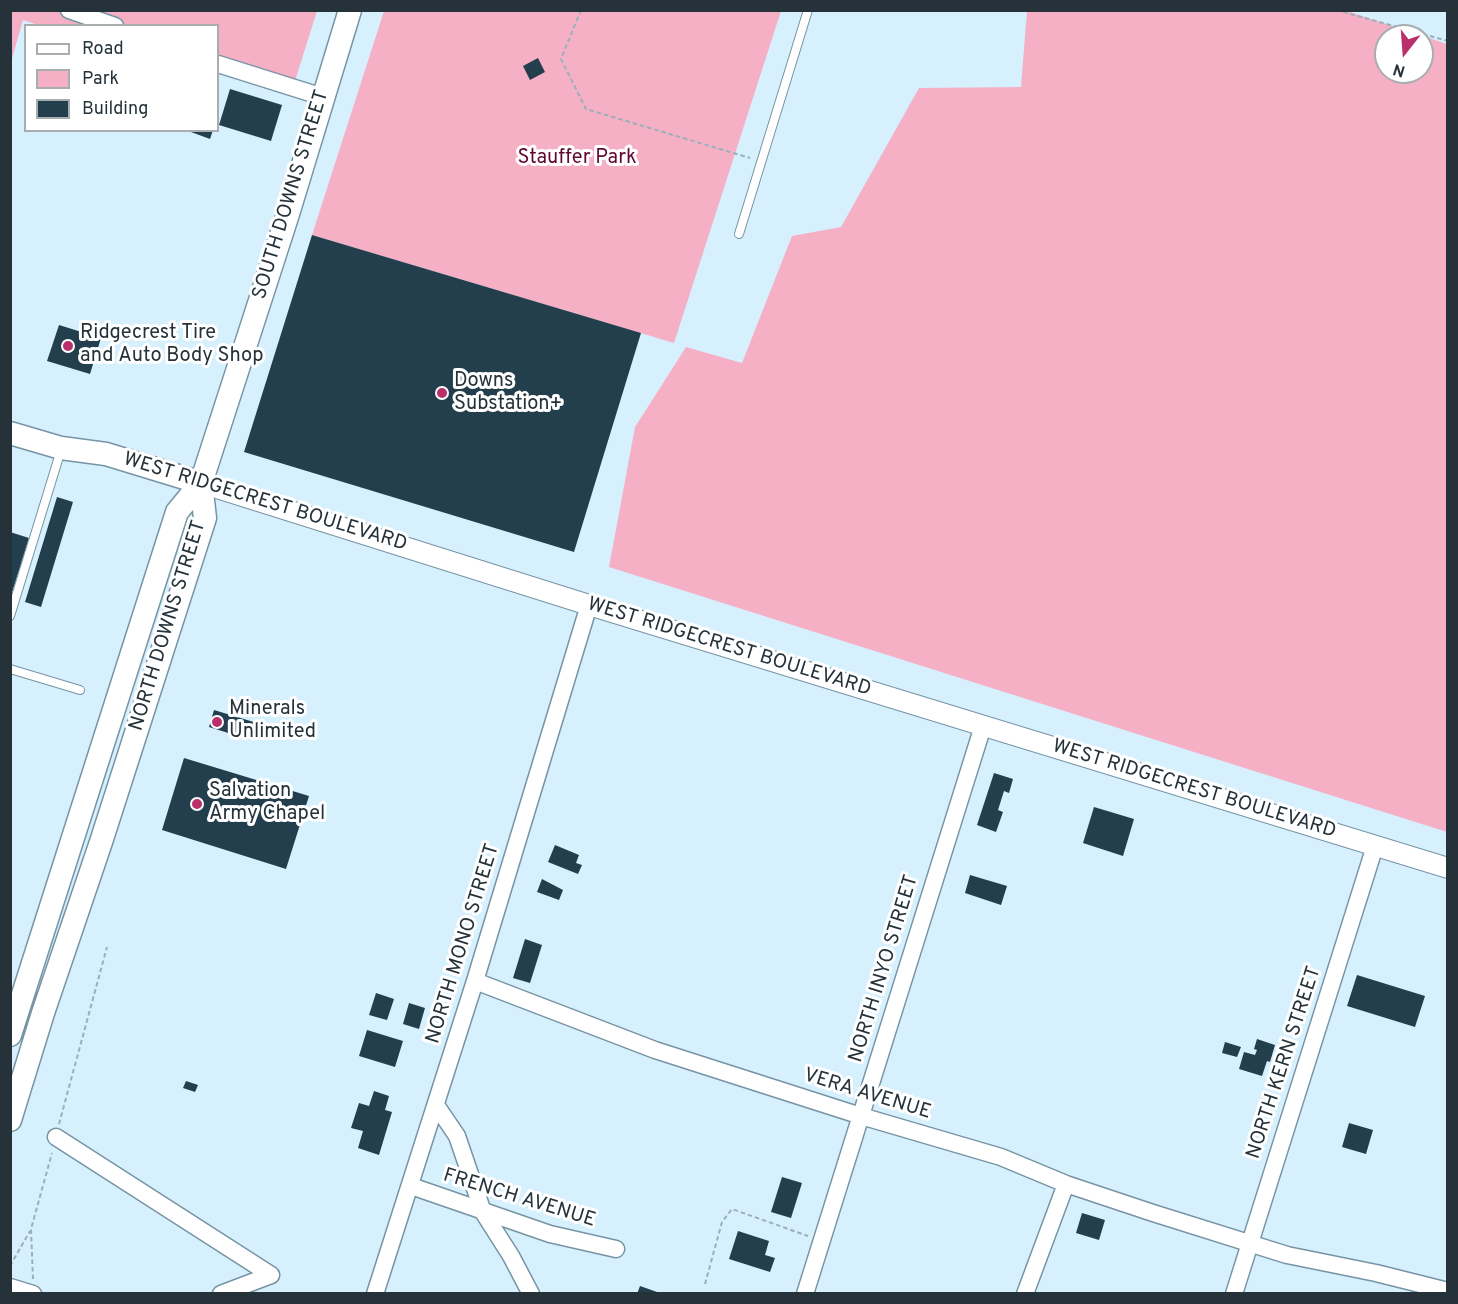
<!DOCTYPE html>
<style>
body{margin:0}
#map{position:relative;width:1458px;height:1304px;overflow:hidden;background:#d6f0fe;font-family:Overpass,sans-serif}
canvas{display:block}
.frame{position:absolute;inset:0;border:12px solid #253239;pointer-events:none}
.legend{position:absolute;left:24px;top:24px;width:195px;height:108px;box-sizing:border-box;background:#fff;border:2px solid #a8adb0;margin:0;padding:8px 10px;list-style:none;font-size:18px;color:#253239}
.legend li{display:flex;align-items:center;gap:12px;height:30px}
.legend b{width:30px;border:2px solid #a8adb0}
.north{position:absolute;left:1374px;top:24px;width:60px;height:60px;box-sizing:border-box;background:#fff;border:2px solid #a8adb0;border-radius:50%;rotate:197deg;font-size:16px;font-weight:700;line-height:24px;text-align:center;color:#253239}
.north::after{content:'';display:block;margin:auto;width:21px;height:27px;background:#b82f6b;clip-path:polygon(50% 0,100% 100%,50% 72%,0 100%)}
</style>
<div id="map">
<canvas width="1458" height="1304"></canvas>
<div class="frame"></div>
<ul class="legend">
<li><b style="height:8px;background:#fff"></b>Road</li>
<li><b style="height:16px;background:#f6b0c6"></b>Park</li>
<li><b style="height:16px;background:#233e4c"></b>Building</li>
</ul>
<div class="north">N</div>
</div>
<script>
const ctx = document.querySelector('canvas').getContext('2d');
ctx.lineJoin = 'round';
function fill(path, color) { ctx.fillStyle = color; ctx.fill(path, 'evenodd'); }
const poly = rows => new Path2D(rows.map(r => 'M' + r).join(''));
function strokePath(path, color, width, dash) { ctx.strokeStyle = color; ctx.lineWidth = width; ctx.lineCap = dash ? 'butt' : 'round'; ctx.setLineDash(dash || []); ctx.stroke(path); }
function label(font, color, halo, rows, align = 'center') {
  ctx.font = font + ' Overpass,sans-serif'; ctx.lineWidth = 6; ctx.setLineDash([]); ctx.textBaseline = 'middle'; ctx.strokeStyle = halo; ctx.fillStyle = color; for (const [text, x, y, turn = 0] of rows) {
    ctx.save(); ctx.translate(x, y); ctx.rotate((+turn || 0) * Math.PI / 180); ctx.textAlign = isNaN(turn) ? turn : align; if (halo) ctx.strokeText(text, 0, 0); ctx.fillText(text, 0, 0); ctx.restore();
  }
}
const green = poly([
 [11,11,317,11,295,81,218,69,218,26,41,26,23,20,11,62],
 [384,11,781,11,674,343,312,235],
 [1027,11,1347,11,1447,44,1447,832,609,567,635,427,686,347,742,363,792,236,841,227,919,88,1021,87],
 [1386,36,1422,36,1422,72,1386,72]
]);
const building = poly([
 [538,58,545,72,530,80,523,66],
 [230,89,282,105,271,141,219,125],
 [192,130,213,130,210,139,191,132],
 [312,235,641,333,574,552,244,452],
 [59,325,101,338,90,374,47,361],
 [57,497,73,502,41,607,25,602],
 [10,532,29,538,11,596,10,596],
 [214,710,257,723,251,740,209,727],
 [184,758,309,796,286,869,162,830],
 [994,773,1013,779,1009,793,1004,791,998,810,1003,812,996,832,977,825],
 [1094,807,1134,819,1123,856,1083,843],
 [555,845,579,855,576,863,582,865,578,874,548,862],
 [970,875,1007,886,1001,905,965,893],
 [542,879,563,890,559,900,537,892],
 [525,939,542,945,530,983,513,978],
 [1357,975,1425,996,1415,1027,1347,1006],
 [376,993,394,999,387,1020,369,1015],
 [409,1003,425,1008,419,1029,403,1024],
 [367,1030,403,1041,395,1067,359,1056],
 [1257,1039,1275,1045,1270,1062,1267,1061,1262,1076,1239,1069,1244,1052,1255,1055,1257,1050,1254,1049],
 [1225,1042,1241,1047,1237,1057,1222,1053],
 [186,1081,198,1085,195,1092,183,1088],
 [374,1091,389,1096,385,1110,392,1112,379,1155,358,1148,363,1131,351,1128,359,1103,369,1106],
 [1349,1123,1373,1130,1366,1154,1342,1147],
 [782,1177,802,1183,791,1218,771,1212],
 [1082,1213,1105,1220,1099,1240,1076,1233],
 [738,1231,769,1241,765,1255,775,1258,770,1272,729,1259],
 [640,1286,660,1293,660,1294,637,1294]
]);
const path = poly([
 [581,10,561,59,586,109,750,158],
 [1336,10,1448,41],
 [59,1124,107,947],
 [10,1266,30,1231],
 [33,1279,31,1229,52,1153],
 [705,1284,722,1222,732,1209,808,1236]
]);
const service = poly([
 [739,234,808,10],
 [10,616,61,450],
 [10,669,80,690]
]);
const minor = poly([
 [69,10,115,26],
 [218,64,323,97],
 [475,981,655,1050,861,1116,1001,1157,1066,1184,1153,1213,1287,1255,1376,1273,1448,1291],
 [436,1105,457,1136,483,1212,511,1256,531,1294],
 [56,1137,271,1275,221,1294],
 [411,1186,550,1234,616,1249],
 [10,1287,33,1294],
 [375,1294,475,981,589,605],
 [805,1294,983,726],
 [1025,1294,1066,1184],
 [1234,1294,1375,846]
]);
const tertiary = poly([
 [201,483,589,605,1448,868]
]);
const secondary = poly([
 [10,433,61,448,106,454,201,483],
 [10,1035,177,512,201,483,288,214,350,10],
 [10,1120,43,1013,101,842,205,518,201,483]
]);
const markers = [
 [68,346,6,"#b82f6b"],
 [442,393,6,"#b82f6b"],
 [217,722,6,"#b82f6b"],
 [197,804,6,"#b82f6b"]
];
const parkNames = [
 ["Stauffer Park",577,159]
];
const streetNames = [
 ["SOUTH DOWNS STREET",292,195,-73],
 ["WEST RIDGECREST BOULEVARD",265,503,17],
 ["NORTH DOWNS STREET",169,626,-73],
 ["WEST RIDGECREST BOULEVARD",729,648,17],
 ["WEST RIDGECREST BOULEVARD",1194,790,17],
 ["NORTH MONO STREET",464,944,-73],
 ["NORTH INYO STREET",885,969,-73],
 ["NORTH KERN STREET",1285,1063,-72],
 ["VERA AVENUE",867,1095,17],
 ["FRENCH AVENUE",519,1199,17]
];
const poiNames = [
 ["Ridgecrest Tire",80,334],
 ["and Auto Body Shop",80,357],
 ["Downs",454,382],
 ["Substation+",454,405],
 ["Minerals",229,710],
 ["Unlimited",229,733],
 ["Salvation",209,792],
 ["Army Chapel",209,815]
];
fill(green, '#f6b0c6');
fill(building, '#233e4c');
strokePath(service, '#7694a4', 10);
strokePath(minor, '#7694a4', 19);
strokePath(tertiary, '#7694a4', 22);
strokePath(secondary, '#7694a4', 25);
strokePath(path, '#99afba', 2, [4.5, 3]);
strokePath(service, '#fff', 8);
strokePath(minor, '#fff', 16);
strokePath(tertiary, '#fff', 20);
strokePath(secondary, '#fff', 22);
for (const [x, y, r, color] of markers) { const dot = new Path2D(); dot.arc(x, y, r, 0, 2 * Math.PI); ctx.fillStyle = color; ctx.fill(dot); strokePath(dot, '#fff', 2); }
label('20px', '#5f0832', '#fff', parkNames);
label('20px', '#253239', '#fff', streetNames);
label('20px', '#253239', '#fff', poiNames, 'left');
</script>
